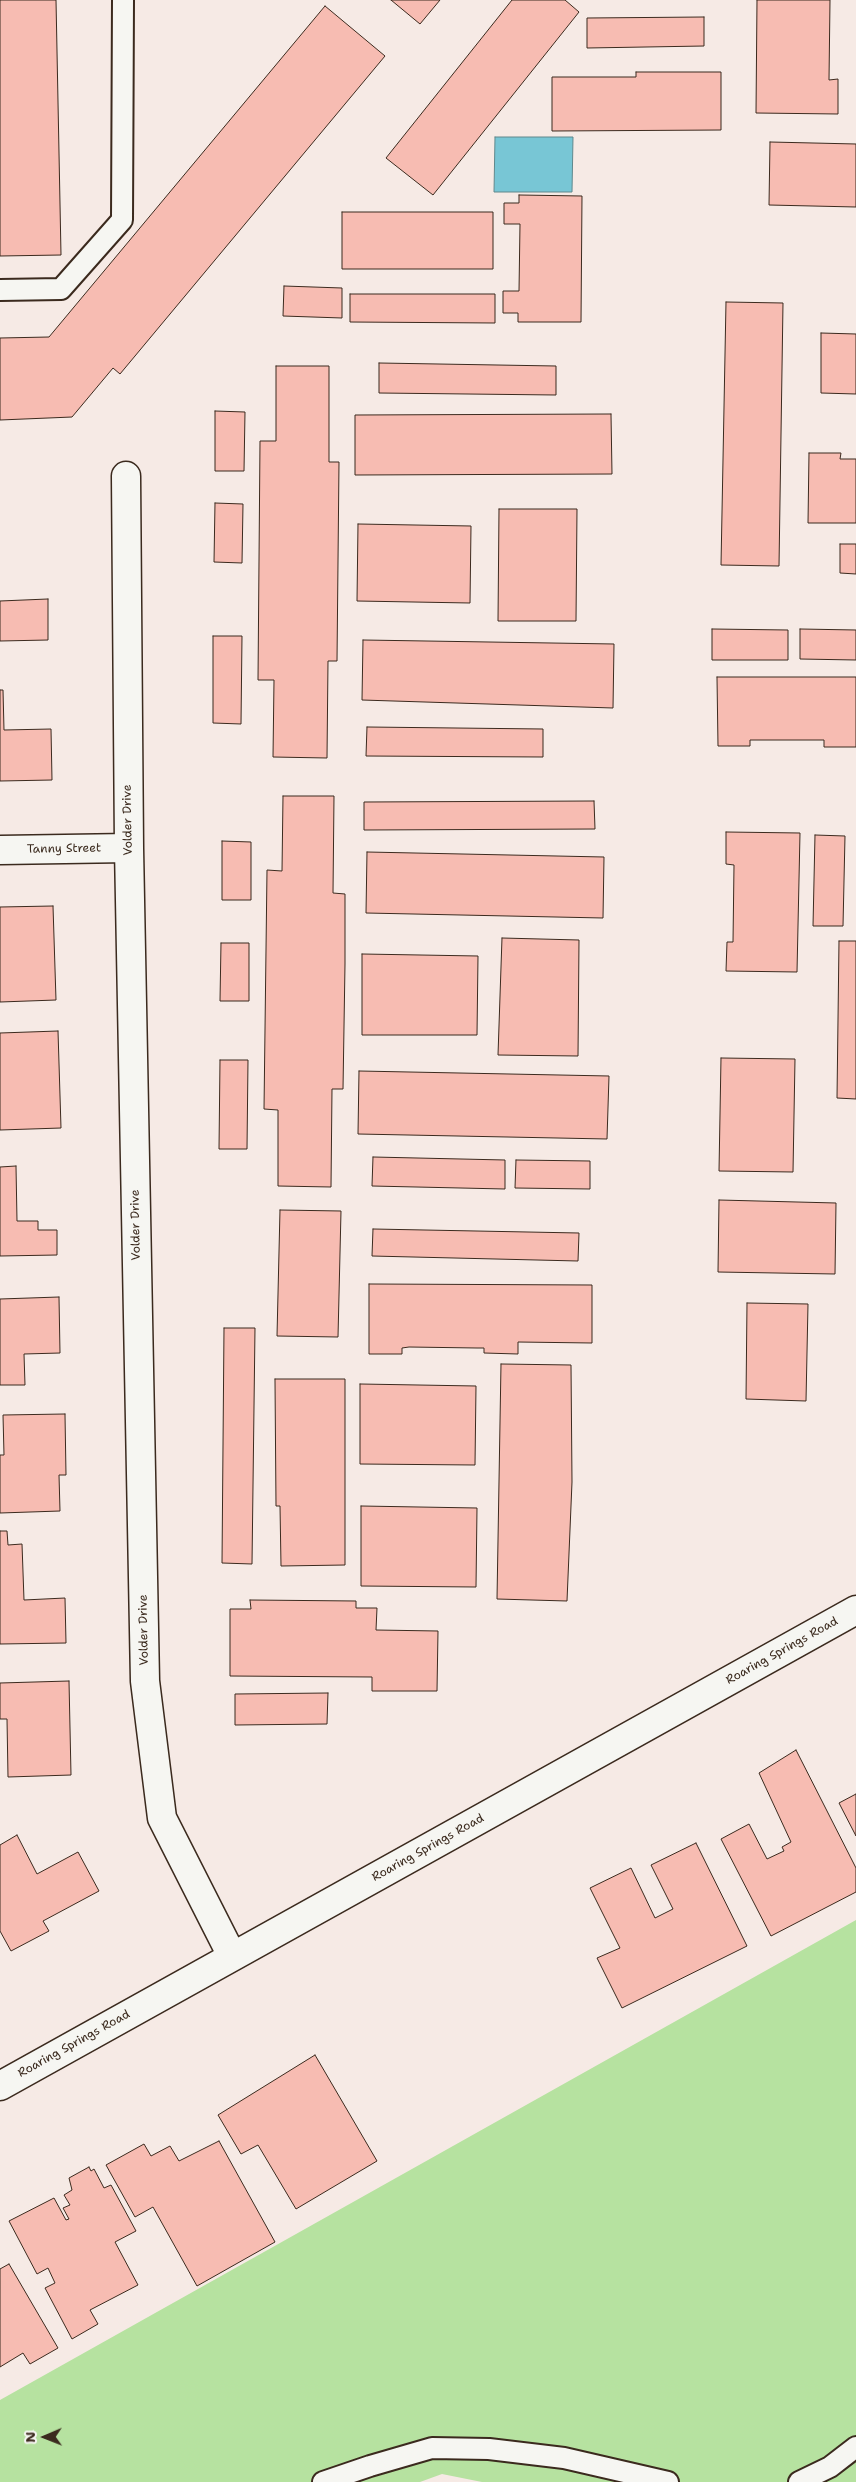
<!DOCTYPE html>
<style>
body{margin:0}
#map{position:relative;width:856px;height:2482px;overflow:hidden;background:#f6eae5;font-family:"Shantell Sans",sans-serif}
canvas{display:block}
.north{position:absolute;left:20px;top:2412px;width:50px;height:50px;-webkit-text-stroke:4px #f6f6f2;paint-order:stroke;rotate:269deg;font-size:14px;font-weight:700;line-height:20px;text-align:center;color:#3b2a1e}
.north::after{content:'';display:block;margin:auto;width:18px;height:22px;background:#3b2a1e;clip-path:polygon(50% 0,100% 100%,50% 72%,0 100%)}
</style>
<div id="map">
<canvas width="856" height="2482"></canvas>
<div class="north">N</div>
</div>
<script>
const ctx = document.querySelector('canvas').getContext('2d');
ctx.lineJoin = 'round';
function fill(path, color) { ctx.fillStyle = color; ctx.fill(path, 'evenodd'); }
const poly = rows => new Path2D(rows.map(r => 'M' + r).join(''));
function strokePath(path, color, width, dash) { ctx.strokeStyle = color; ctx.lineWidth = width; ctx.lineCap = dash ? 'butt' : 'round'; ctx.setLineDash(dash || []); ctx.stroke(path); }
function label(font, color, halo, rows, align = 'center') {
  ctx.font = font + ' "Shantell Sans",sans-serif'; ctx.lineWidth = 5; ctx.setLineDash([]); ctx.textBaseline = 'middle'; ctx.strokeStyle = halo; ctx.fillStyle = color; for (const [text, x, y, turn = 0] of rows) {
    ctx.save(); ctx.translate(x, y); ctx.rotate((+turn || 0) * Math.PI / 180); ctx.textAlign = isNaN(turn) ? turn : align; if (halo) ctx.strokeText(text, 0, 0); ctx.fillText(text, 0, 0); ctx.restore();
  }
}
const green = poly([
 [856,1920,856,2482,482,2482,442,2474,420,2482,0,2482,0,2400]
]);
const water = poly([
 [495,137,573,137,572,192,494,192,495,137]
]);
const building = poly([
 [0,0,56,0,61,255,0,256,0,0],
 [391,0,440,0,420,24,391,0],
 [512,0,565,0,579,12,433,195,386,158,512,0],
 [757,0,830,0,829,80,838,79,838,114,756,113,757,0],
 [325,6,385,56,120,374,113,368,72,417,0,420,0,338,49,337,325,6],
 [704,17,704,46,587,48,587,18,704,17],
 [636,72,721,72,721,130,552,131,552,77,636,77,636,72],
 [770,142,856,144,856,207,769,205,770,142],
 [519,195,582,196,581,322,518,322,518,313,503,313,503,291,519,291,520,224,504,224,504,203,519,203,519,195],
 [342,212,493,212,493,269,342,269,342,212],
 [284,286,342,288,342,318,283,316,284,286],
 [350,294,495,294,495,323,350,322,350,294],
 [726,302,783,303,779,566,721,565,726,302],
 [821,333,856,334,856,394,821,393,821,333],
 [379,363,556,366,556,395,379,393,379,363],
 [276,366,329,366,329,462,339,462,337,661,328,661,327,758,273,757,274,680,258,680,260,441,276,441,276,366],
 [215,411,245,412,244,471,215,471,215,411],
 [611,414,612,474,355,475,355,415,611,414],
 [809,453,841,453,840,459,856,459,856,523,808,523,809,453],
 [215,503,243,504,242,563,214,562,215,503],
 [499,509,577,509,576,621,498,621,499,509],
 [358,524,471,526,470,603,357,601,358,524],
 [840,544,856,544,856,574,840,573,840,544],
 [48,599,48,640,0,641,0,601,48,599],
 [712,629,788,630,788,660,712,660,712,629],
 [800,629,856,630,856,660,800,659,800,629],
 [213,636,242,636,241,724,213,723,213,636],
 [363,640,614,644,613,708,362,700,363,640],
 [717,677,856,677,856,747,824,747,824,740,750,740,750,746,718,746,717,677],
 [0,690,3,690,4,730,51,729,52,780,0,781,0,690],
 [367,727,543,729,543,757,366,756,367,727],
 [283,796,334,796,333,893,345,894,345,964,343,1089,332,1089,331,1187,278,1186,278,1110,264,1109,267,870,282,871,283,796],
 [594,801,595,829,364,830,364,802,594,801],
 [726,832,800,833,797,972,726,971,727,942,733,942,734,865,726,864,726,832],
 [815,835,845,836,843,926,813,926,815,835],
 [222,841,251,842,251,900,222,900,222,841],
 [367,852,604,857,603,918,366,913,367,852],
 [53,906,56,1000,0,1002,0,907,53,906],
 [502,938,579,940,578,1056,498,1055,502,938],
 [839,941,856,941,856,1099,837,1098,839,941],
 [221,943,249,943,249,1001,220,1001,221,943],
 [362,954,478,956,477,1035,362,1035,362,954],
 [58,1031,61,1128,0,1130,0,1033,58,1031],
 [721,1058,795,1059,793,1172,719,1171,721,1058],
 [220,1060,248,1060,247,1149,219,1149,220,1060],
 [359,1071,609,1076,607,1139,358,1134,359,1071],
 [373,1157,505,1160,505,1189,372,1186,373,1157],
 [516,1160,590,1161,590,1189,515,1188,516,1160],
 [16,1166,17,1221,38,1221,38,1230,57,1230,57,1255,0,1256,0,1167,16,1166],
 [719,1200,836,1203,835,1274,718,1272,719,1200],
 [280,1210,341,1211,338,1337,277,1336,280,1210],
 [373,1229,579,1233,578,1261,372,1256,373,1229],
 [369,1284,592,1285,592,1343,518,1342,518,1354,484,1353,484,1348,477,1348,409,1347,402,1348,402,1354,369,1354,369,1284],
 [59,1297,60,1353,24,1354,25,1385,0,1385,0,1299,59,1297],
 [747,1303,808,1304,806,1401,746,1399,747,1303],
 [224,1328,255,1328,252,1564,222,1563,224,1328],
 [501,1364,571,1365,572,1482,567,1601,497,1599,501,1364],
 [275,1379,345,1379,345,1565,281,1566,280,1506,276,1506,275,1379],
 [360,1384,476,1386,475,1465,360,1464,360,1384],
 [65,1414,66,1475,59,1475,60,1511,0,1513,0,1455,4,1455,3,1415,65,1414],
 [361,1506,477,1508,476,1587,361,1586,361,1506],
 [0,1531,7,1531,8,1545,22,1544,24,1600,65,1598,66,1643,0,1644,0,1531],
 [250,1600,356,1601,356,1608,377,1608,376,1630,438,1631,437,1691,372,1691,372,1677,230,1676,230,1609,251,1609,250,1600],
 [69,1681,71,1775,8,1777,7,1719,0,1719,0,1683,69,1681],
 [328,1693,327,1724,235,1725,235,1694,328,1693],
 [796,1750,856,1868,856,1892,771,1936,721,1839,749,1824,767,1859,784,1851,782,1847,791,1842,759,1773,796,1750],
 [856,1794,856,1836,839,1803,856,1794],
 [17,1835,37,1874,78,1852,99,1891,43,1921,49,1931,11,1951,0,1931,0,1845,17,1835],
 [696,1843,747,1946,622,2008,597,1958,620,1948,590,1888,631,1868,655,1918,673,1909,651,1865,696,1843],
 [315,2055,377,2161,296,2209,258,2145,241,2154,218,2115,315,2055],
 [219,2141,275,2242,197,2286,153,2207,135,2217,106,2165,144,2144,151,2156,170,2146,179,2161,219,2141],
 [89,2167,91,2171,94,2169,104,2188,111,2185,136,2231,115,2242,138,2285,90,2310,98,2324,72,2339,45,2288,55,2283,48,2268,37,2274,9,2221,54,2198,66,2220,69,2219,63,2208,70,2205,64,2195,72,2190,69,2178,89,2167],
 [9,2264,58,2348,30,2364,23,2353,0,2367,0,2269,9,2264]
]);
const service = poly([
 [0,290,61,289,122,220,123,0],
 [323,2482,370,2466,432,2448,489,2449,564,2458,668,2482],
 [799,2482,830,2467,856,2447]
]);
const minor = poly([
 [126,476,129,848,145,1681,162,1818,232,1956],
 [0,850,129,848]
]);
const tertiary = poly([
 [0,2086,856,1610]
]);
const streetNames = [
 ["Volder Drive",128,820,-91],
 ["Tanny Street",64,849,-1],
 ["Volder Drive",136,1225,-91],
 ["Volder Drive",144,1630,-91],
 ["Roaring Springs Road",782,1651,-29],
 ["Roaring Springs Road",428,1848,-29],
 ["Roaring Springs Road",74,2044,-29]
];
fill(green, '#b6e2a0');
fill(water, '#78c6d5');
strokePath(water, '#60888c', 1);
fill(building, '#f7bcb2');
strokePath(building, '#3b2a1e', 1);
strokePath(service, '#3b2a1e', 24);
strokePath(minor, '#3b2a1e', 31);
strokePath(tertiary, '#3b2a1e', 31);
strokePath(service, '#f6f6f2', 20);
strokePath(minor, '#f6f6f2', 28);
strokePath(tertiary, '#f6f6f2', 28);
label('12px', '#3b2a1e', '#f6f6f2', streetNames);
</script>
